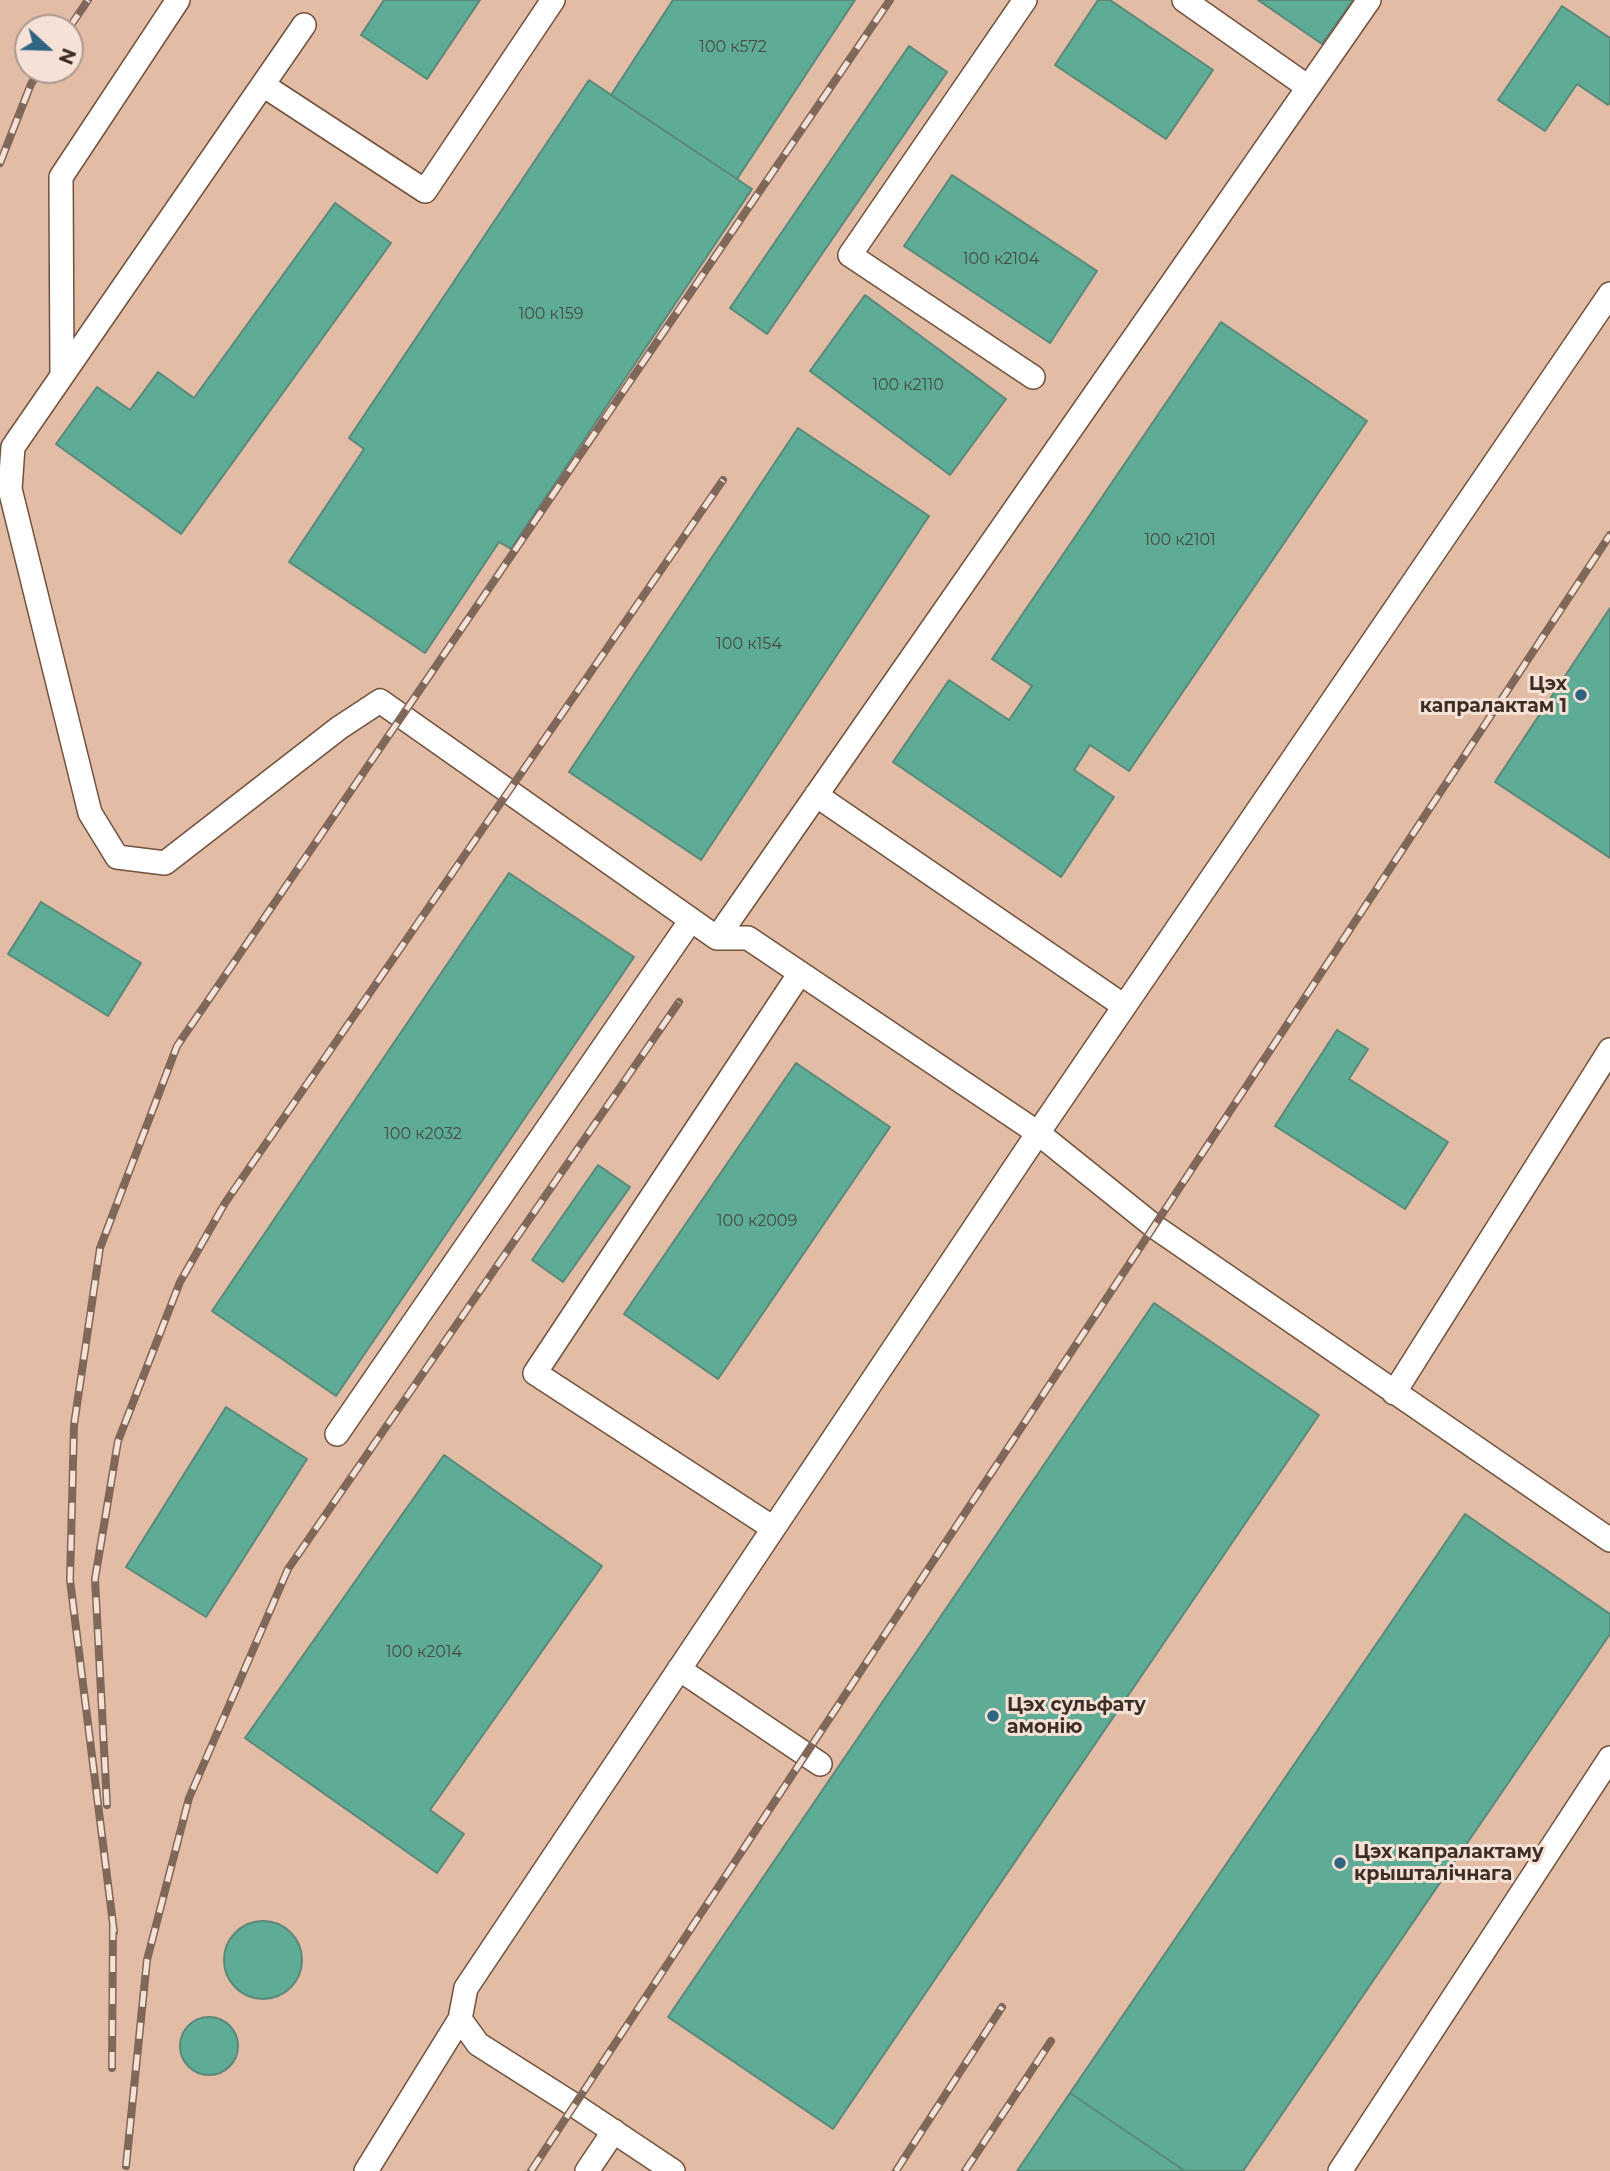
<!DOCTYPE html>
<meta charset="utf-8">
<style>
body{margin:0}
#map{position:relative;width:1610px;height:2171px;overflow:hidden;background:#e2bca5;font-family:Montserrat,sans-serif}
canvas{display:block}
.north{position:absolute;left:14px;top:14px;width:70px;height:70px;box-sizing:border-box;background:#f5e1d5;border:2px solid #ab998f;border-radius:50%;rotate:112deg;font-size:19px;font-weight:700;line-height:28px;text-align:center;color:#3d2e25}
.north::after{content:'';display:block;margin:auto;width:24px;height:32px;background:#2f6580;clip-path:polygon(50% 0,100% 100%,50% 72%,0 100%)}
</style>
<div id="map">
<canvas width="1610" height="2171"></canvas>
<div class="north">N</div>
</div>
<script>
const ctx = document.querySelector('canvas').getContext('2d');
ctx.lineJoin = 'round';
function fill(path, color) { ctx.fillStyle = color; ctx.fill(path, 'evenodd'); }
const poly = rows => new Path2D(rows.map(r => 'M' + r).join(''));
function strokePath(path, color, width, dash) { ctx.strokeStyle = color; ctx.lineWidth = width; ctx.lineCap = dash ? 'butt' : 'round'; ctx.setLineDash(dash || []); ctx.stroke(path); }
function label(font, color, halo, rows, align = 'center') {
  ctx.font = font + ' Montserrat,sans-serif'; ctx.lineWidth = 6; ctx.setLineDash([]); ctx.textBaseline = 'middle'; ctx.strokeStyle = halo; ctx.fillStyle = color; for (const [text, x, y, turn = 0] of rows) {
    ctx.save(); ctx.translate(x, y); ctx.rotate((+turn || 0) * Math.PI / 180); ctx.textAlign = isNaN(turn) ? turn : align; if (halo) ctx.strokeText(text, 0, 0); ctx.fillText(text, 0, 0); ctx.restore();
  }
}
const building = poly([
 [384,0,480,0,427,79,361,35,384,0],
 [673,0,855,0,737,179,611,95,673,0],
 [1098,0,1110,0,1213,70,1166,139,1055,65,1098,0],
 [1258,0,1353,0,1322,44,1258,0],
 [1562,6,1610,38,1610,102,1608,105,1577,84,1545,131,1498,100,1562,6],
 [909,46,947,72,767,334,730,308,909,46],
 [589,80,752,189,511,549,499,542,425,653,289,562,364,449,349,438,589,80],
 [952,175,1097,271,1050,343,904,246,952,175],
 [335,203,391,243,181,534,56,444,97,387,130,410,158,372,194,398,335,203],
 [865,295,1006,399,950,475,810,371,865,295],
 [1221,322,1367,421,1129,771,1090,745,1074,770,1114,797,1061,877,893,762,949,680,1009,720,1032,686,992,659,1221,322],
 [798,428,929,516,701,860,569,772,798,428],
 [1610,608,1610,858,1495,782,1610,608],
 [509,873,634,957,336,1396,212,1311,509,873],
 [41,902,141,963,108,1016,8,954,41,902],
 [1337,1030,1368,1049,1349,1079,1448,1142,1405,1209,1275,1126,1337,1030],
 [796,1063,890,1127,718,1379,624,1314,796,1063],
 [598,1165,630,1187,563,1282,532,1260,598,1165],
 [1154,1303,1319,1415,833,2129,668,2017,1154,1303],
 [226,1407,307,1459,206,1617,126,1567,226,1407],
 [444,1455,602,1566,430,1810,464,1834,437,1873,245,1738,444,1455],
 [1465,1514,1610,1614,1610,1634,1243,2171,1185,2171,1070,2093,1465,1514],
 '224 1960a39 39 0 1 1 78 0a39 39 0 1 1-78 0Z',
 '180 2046a29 29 0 1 1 58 0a29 29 0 1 1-58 0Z',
 [1070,2093,1185,2171,1017,2171,1070,2093]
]);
const service = poly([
 [1025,0,850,255,1033,377],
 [1184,0,1308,87],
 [304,25,13,447,10,489,90,813,117,857,165,863,339,728,380,701,717,938,748,938,1038,1133,1155,1227,1610,1540],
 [263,85,425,191,553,0],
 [62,376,61,177,178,0],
 [816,795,1124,1006],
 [717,938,1369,0],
 [1394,1393,1610,1050],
 [337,1434,691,920],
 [773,1528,535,1373,800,973],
 [679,1669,820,1764],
 [460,2019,478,2044,574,2105,673,2171],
 [366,2171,460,2019,466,1988,1038,1133,1610,294],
 [587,2171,614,2131],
 [1340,2171,1610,1758]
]);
const rail = poly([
 [69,28,88,0],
 [0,163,31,84,40,70],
 [107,1805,95,1579,118,1441,180,1282,225,1203,723,480],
 [114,1932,70,1580,74,1425,100,1248,177,1046,890,0],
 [112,2068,113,1924],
 [126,2166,147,1960,189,1798,288,1569,679,1002],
 [531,2171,1610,535],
 [896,2171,1002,2007],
 [965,2171,1051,2041]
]);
const markers = [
 [1581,695,7,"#2f6580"],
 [993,1716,7,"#2f6580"],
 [1340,1863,7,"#2f6580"]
];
const numberNames = [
 ["100 к572",733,47],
 ["100 к2104",1001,259],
 ["100 к159",551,314],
 ["100 к2110",908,385],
 ["100 к2101",1180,540],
 ["100 к154",749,644],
 ["100 к2032",423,1134],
 ["100 к2009",757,1221],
 ["100 к2014",424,1652]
];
const poiNames = [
 ["Цэх",1567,684,"right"],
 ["капралактам 1",1567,706,"right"],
 ["Цэх сульфату",1007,1705],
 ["амонію",1007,1727],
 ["Цэх капралактаму",1354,1852],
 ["крышталічнага",1354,1874]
];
fill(building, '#5eab96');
strokePath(building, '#5a887a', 2);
strokePath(service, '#71513c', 26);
strokePath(service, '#fff', 23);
strokePath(rail, '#7f6759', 8);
strokePath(rail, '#f5e1d5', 5, [16]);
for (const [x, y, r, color] of markers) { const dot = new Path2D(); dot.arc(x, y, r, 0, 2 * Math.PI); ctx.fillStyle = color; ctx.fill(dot); strokePath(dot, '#f5e1d5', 2.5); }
label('16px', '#454d41', null, numberNames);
label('bold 19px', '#3d2e25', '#f5e1d5', poiNames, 'left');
</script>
